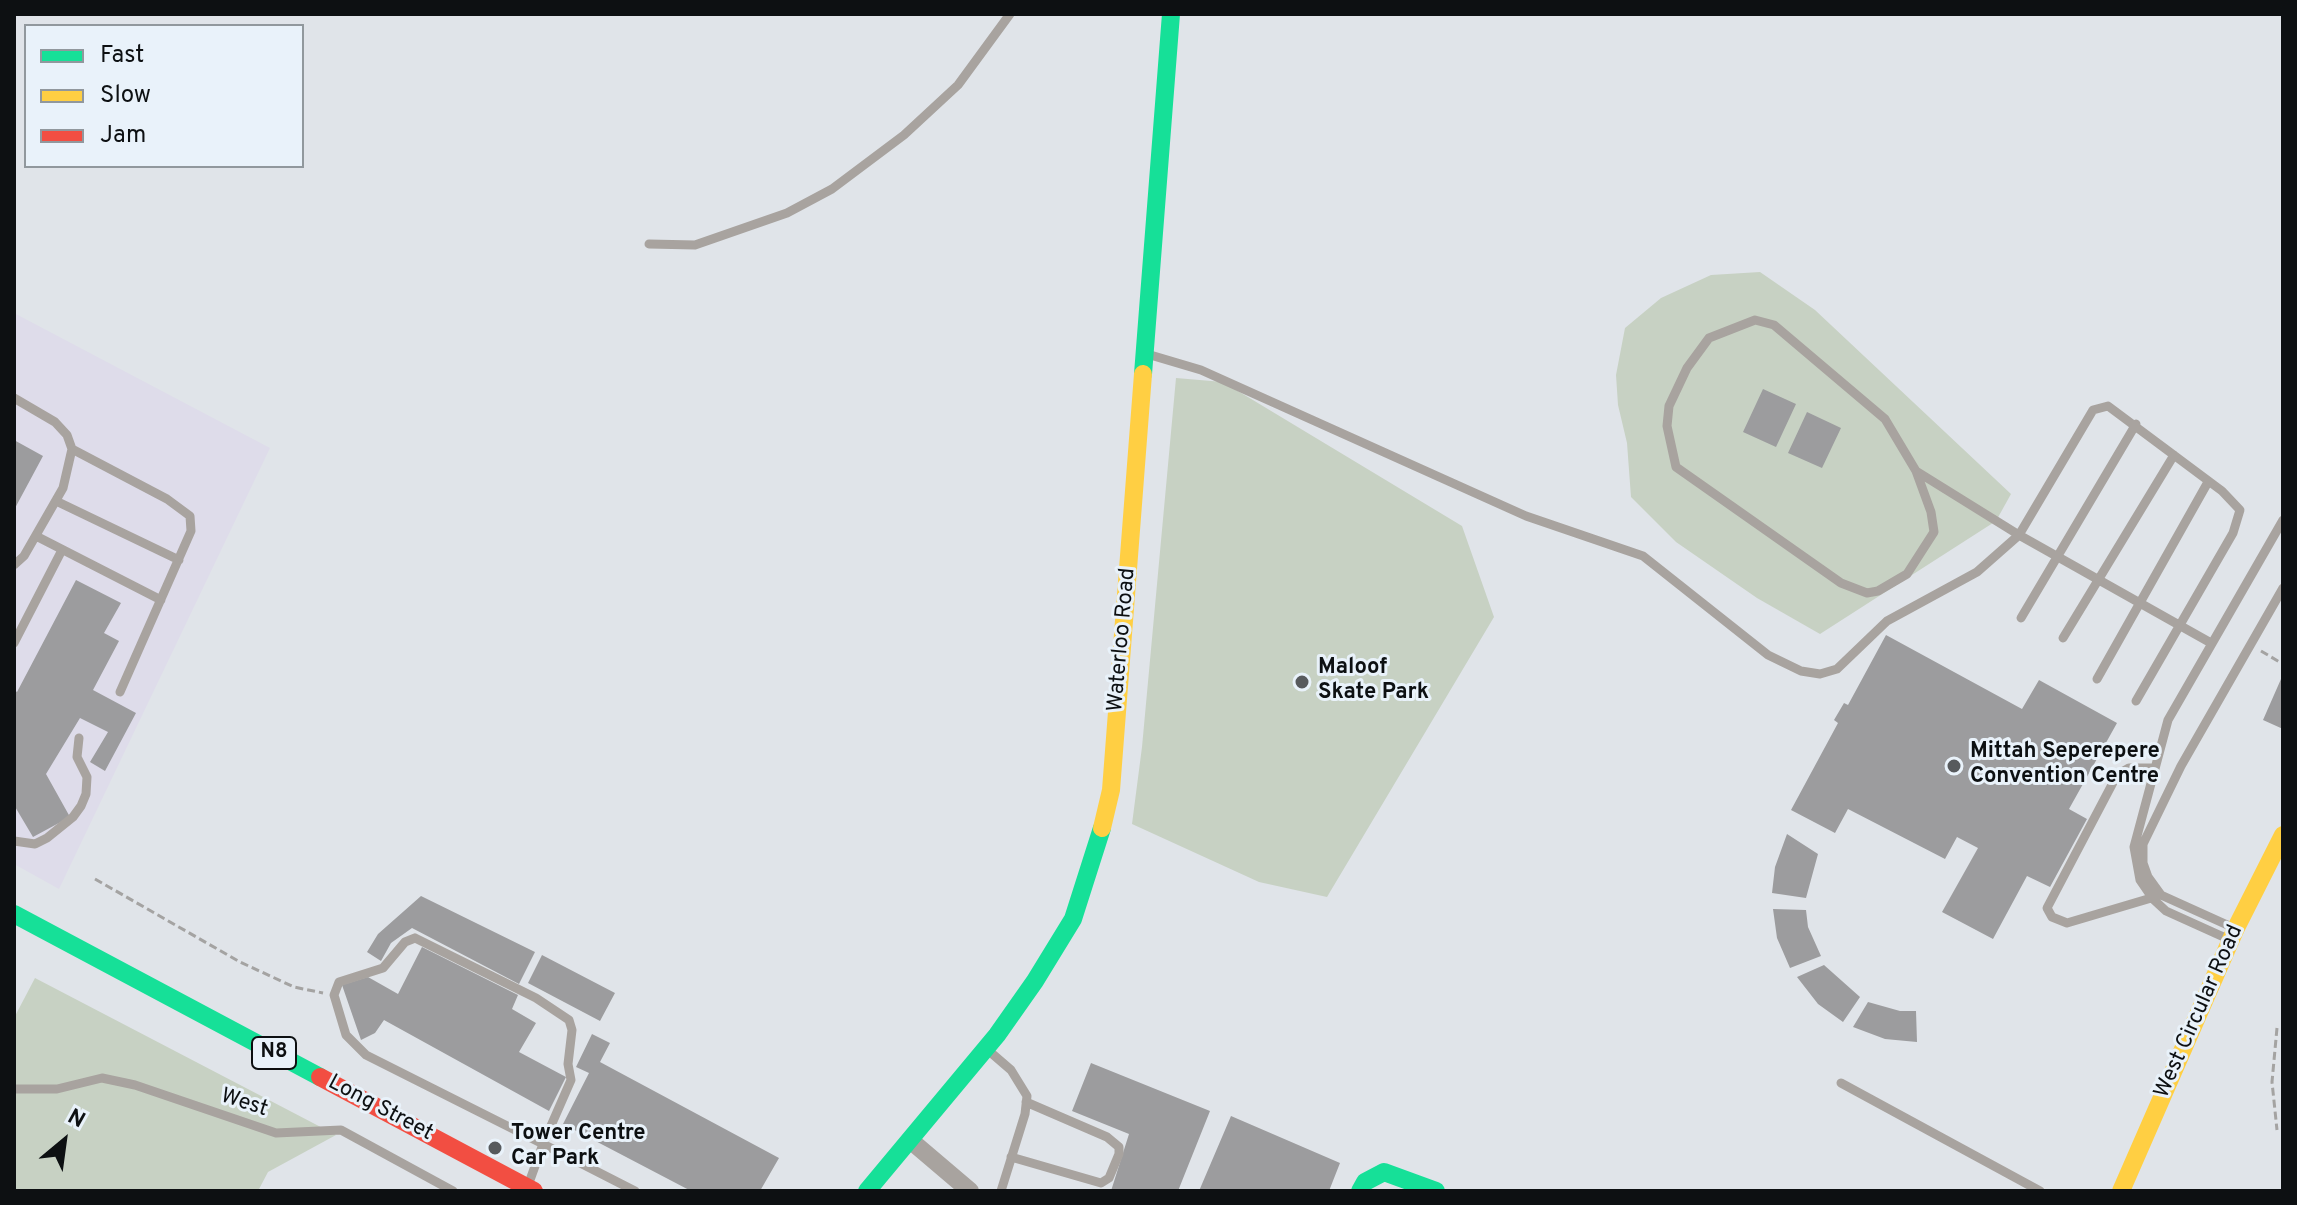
<!DOCTYPE html>
<style>
body{margin:0}
#map{position:relative;width:2297px;height:1205px;overflow:hidden;background:#e0e4e9;font-family:Overpass,sans-serif}
canvas{display:block}
.frame{position:absolute;inset:0;border:16px solid #0d1012;pointer-events:none}
.legend{position:absolute;left:24px;top:24px;width:280px;height:144px;box-sizing:border-box;background:#e9f2fa;border:2px solid #91989d;margin:0;padding:10px 14px;list-style:none;font-size:24px;color:#0d1012}
.legend li{display:flex;align-items:center;gap:16px;height:40px}
.legend b{width:40px;border:2px solid #91989d}
.north{position:absolute;left:24px;top:1101px;width:80px;height:80px;-webkit-text-stroke:6px #e9f2fa;paint-order:stroke;rotate:29deg;font-size:22px;font-weight:700;line-height:32px;text-align:center;color:#0d1012}
.north::after{content:'';display:block;margin:auto;width:28px;height:36px;background:#0d1012;clip-path:polygon(50% 0,100% 100%,50% 72%,0 100%)}
</style>
<div id="map">
<canvas width="2297" height="1205"></canvas>
<div class="frame"></div>
<ul class="legend">
<li><b style="height:10px;background:#16e098"></b>Fast</li>
<li><b style="height:10px;background:#ffcf43"></b>Slow</li>
<li><b style="height:10px;background:#f24e42"></b>Jam</li>
</ul>
<div class="north">N</div>
</div>
<script>
const ctx = document.querySelector('canvas').getContext('2d');
ctx.lineJoin = 'round';
function fill(path, color) { ctx.fillStyle = color; ctx.fill(path, 'evenodd'); }
const poly = rows => new Path2D(rows.map(r => 'M' + r).join(''));
function strokePath(path, color, width, dash) { ctx.strokeStyle = color; ctx.lineWidth = width; ctx.lineCap = dash ? 'butt' : 'round'; ctx.setLineDash(dash || []); ctx.stroke(path); }
function label(font, color, halo, rows, align = 'center') {
  ctx.font = font + ' Overpass,sans-serif'; ctx.lineWidth = 6; ctx.setLineDash([]); ctx.textBaseline = 'middle'; ctx.strokeStyle = halo; ctx.fillStyle = color; for (const [text, x, y, turn = 0] of rows) {
    ctx.save(); ctx.translate(x, y); ctx.rotate((+turn || 0) * Math.PI / 180); ctx.textAlign = isNaN(turn) ? turn : align; if (halo) ctx.strokeText(text, 0, 0); ctx.fillText(text, 0, 0); ctx.restore();
  }
}
const commercial = poly([
 [14,313,270,448,59,889,14,864]
]);
const green = poly([
 [1760,272,1815,310,2011,494,1996,521,1820,634,1757,598,1676,542,1631,497,1627,443,1618,405,1616,375,1625,328,1661,298,1711,275],
 [1176,378,1223,382,1462,526,1494,617,1327,897,1259,882,1132,824,1142,747],
 [35,978,336,1135,268,1172,258,1191,14,1191,14,1018]
]);
const building = poly([
 [1763,389,1796,404,1776,447,1743,432],
 [1807,412,1841,428,1822,468,1788,453],
 [14,440,43,456,14,510],
 [76,580,121,603,104,633,119,641,93,690,136,713,105,771,90,762,108,732,80,718,46,774,70,817,33,837,14,805,14,690,17,692],
 [1886,635,2022,709,2039,680,2117,723,2069,809,2087,819,2050,887,2027,876,1993,939,1942,912,1978,848,1957,837,1945,859,1848,809,1835,833,1791,810,1838,723,1834,720,1844,703,1848,705],
 [2281,679,2283,680,2283,729,2263,720],
 [1787,834,1818,854,1806,898,1772,893,1775,867],
 [421,896,535,952,519,984,412,928,391,943,381,961,367,952,378,934],
 [1773,909,1806,910,1808,927,1821,956,1790,968,1777,938],
 [422,947,518,995,512,1009,536,1023,519,1052,566,1077,549,1111,384,1020,375,1033,361,1040,342,985,368,977,398,994],
 [542,955,615,993,600,1021,528,983],
 [1824,965,1860,997,1843,1022,1818,1004,1797,977],
 [1868,1002,1900,1011,1916,1011,1917,1042,1885,1039,1853,1027],
 [592,1034,610,1043,600,1062,779,1158,760,1191,691,1191,563,1124,589,1073,576,1067],
 [1091,1063,1210,1111,1178,1191,1111,1191,1129,1134,1072,1111],
 [1231,1116,1340,1163,1329,1191,1199,1191]
]);
const path = poly([
 [2261,651,2283,664],
 [95,879,240,962,294,987,323,993],
 [2277,1028,2272,1082,2277,1130]
]);
const lane = poly([
 [649,244,695,245,787,213,832,189,904,135,958,85,1010,14],
 [1147,354,1201,370,1526,516,1643,556,1768,655,1801,671,1820,674,1837,669,1887,621,1977,572,2019,535,2093,410,2108,406,2222,491,2240,510,2233,533,2136,701],
 [14,398,55,422,67,435,72,449,63,488,24,556,14,565],
 [72,449,167,499,190,516,191,531,120,692],
 [1916,471,1931,512,1934,532,1907,574,1878,591,1867,593,1841,583,1676,467,1667,426,1669,406,1687,368,1709,338,1755,320,1774,325,1885,419,1916,471,2019,535,2211,643],
 [56,501,179,560],
 [36,536,161,600],
 [2021,618,2136,424],
 [2063,638,2174,455],
 [14,643,62,550],
 [2097,679,2208,482],
 [2154,768,2129,768,2117,775,2047,908,2052,917,2067,923,2158,896],
 [14,841,35,844,47,838,73,817,81,806,86,794,87,777,77,757,79,738],
 [2234,928,2161,895,2148,877,2143,863,2143,844,2181,766,2283,588],
 [415,938,536,998,569,1020,572,1030,568,1064,571,1080,543,1144,366,1055,346,1035,334,995,339,982,383,968,405,942,415,938],
 [2228,939,2166,911,2153,899,2140,880,2134,847,2168,720,2283,520],
 [989,1051,1011,1070,1027,1096,1025,1114,1001,1191],
 [1841,1083,2040,1191],
 [14,1089,57,1089,102,1078,135,1085,276,1133,341,1130,453,1191],
 [1011,1157,1101,1183,1109,1178,1119,1154,1119,1147,1107,1137,1026,1102],
 [530,1180,543,1144,635,1191]
]);
const street = poly([
 [910,1140,970,1191]
]);
const fast = poly([
 [1143,374,1171,14],
 [14,914,320,1077],
 [867,1191,997,1035,1035,981,1073,919,1102,828],
 [1360,1191,1365,1182,1384,1172,1436,1191]
]);
const slow = poly([
 [1102,828,1111,790,1143,374],
 [2121,1191,2236,928,2283,835]
]);
const jam = poly([
 [320,1077,534,1191]
]);
const markers = [
 [1302,682,8,"#575a5d"],
 [1954,766,8,"#575a5d"],
 [495,1148,8,"#575a5d"]
];
const shields = [
 [274,1053,44]
];
const shieldNames = [
 ["N8",274,1053]
];
const streetNames = [
 ["Waterloo Road",1123,640,-85],
 ["West Circular Road",2200,1012,-66],
 ["West",244,1104,18],
 ["Long Street",380,1109,28]
];
const poiNames = [
 ["Maloof",1318,669],
 ["Skate Park",1318,694],
 ["Mittah Seperepere",1970,753],
 ["Convention Centre",1970,778],
 ["Tower Centre",511,1135],
 ["Car Park",511,1160]
];
fill(commercial, '#dedcea');
fill(green, '#c7d1c3');
fill(building, '#9c9c9e');
strokePath(path, '#a4a3a2', 3, [8, 4]);
strokePath(lane, '#a8a39f', 9);
strokePath(street, '#a8a39f', 18);
strokePath(fast, '#16e098', 18);
strokePath(slow, '#ffcf43', 18);
strokePath(jam, '#f24e42', 18);
for (const [x, y, r, color] of markers) { const dot = new Path2D(); dot.arc(x, y, r, 0, 2 * Math.PI); ctx.fillStyle = color; ctx.fill(dot); strokePath(dot, '#e9f2fa', 3); }
for (const [x, y, w] of shields) { const box = new Path2D(); box.roundRect(x - w / 2, y - 16, w, 32, 6); ctx.fillStyle = '#e9f2fa'; ctx.fill(box); strokePath(box, '#0d1012', 2); }
label('bold 20px', '#0d1012', null, shieldNames);
label('22px', '#0d1012', '#e9f2fa', streetNames);
label('bold 22px', '#0d1012', '#e9f2fa', poiNames, 'left');
</script>
